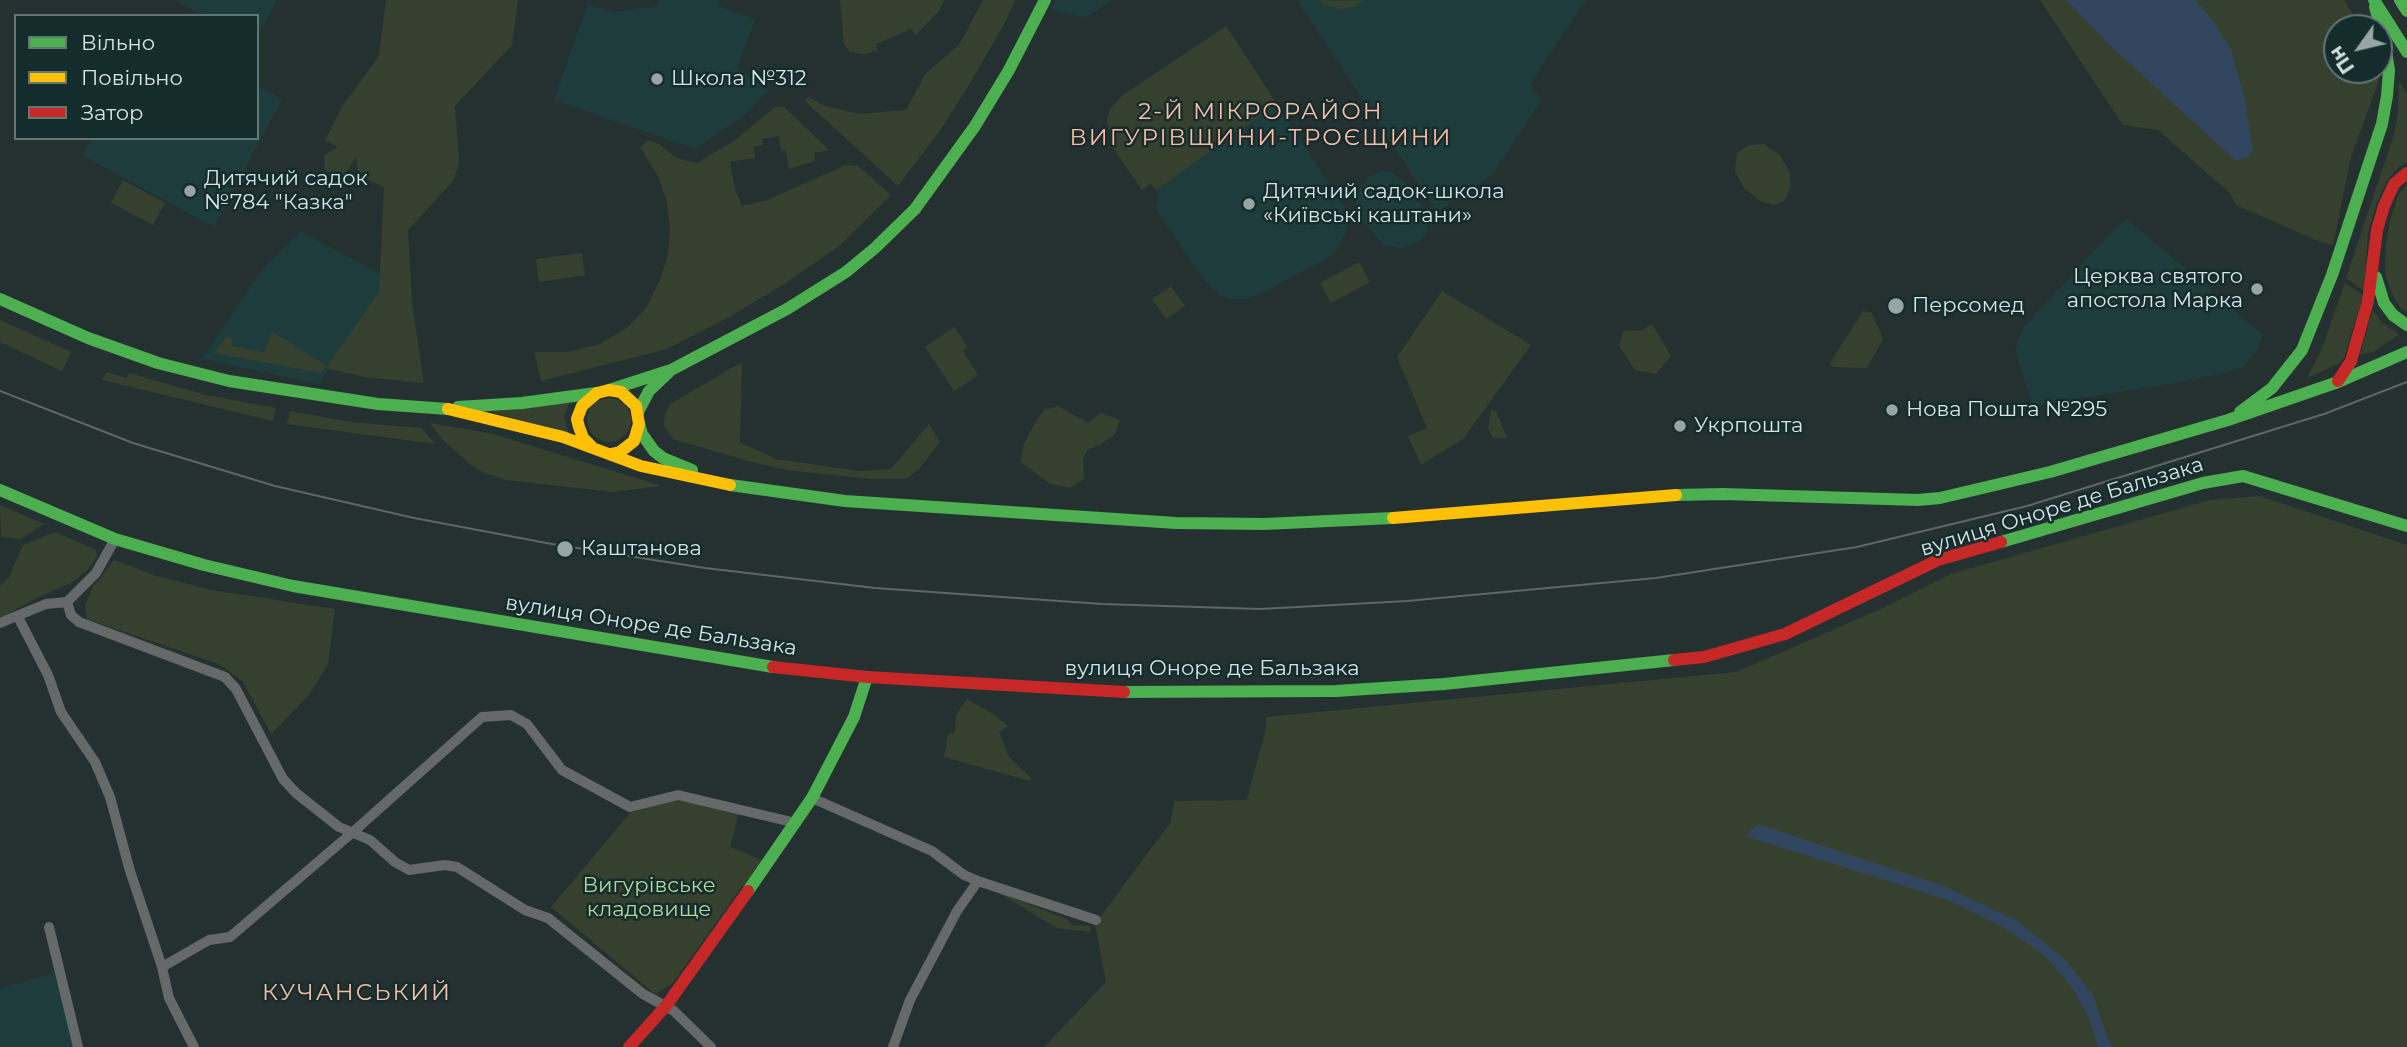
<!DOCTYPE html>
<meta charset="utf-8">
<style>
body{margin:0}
#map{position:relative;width:2407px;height:1047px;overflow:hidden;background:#253131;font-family:Montserrat,sans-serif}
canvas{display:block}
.legend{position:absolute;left:14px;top:14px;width:245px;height:126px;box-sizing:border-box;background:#152c2c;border:2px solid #627575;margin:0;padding:9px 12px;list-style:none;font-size:21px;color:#d5e3e2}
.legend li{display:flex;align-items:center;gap:14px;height:35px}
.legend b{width:35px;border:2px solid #627575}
.north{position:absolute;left:2323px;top:14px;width:70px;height:70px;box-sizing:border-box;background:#152c2c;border:2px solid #627575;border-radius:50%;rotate:236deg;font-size:19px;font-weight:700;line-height:28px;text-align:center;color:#d5e3e2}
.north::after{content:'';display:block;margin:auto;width:24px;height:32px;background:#97a5a4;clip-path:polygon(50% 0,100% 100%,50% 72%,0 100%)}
</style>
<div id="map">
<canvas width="2407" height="1047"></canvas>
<ul class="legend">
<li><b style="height:9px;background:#4caf50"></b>Вільно</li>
<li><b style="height:9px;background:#ffc107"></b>Повільно</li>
<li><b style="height:9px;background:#c62828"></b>Затор</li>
</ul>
<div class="north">Пн</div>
</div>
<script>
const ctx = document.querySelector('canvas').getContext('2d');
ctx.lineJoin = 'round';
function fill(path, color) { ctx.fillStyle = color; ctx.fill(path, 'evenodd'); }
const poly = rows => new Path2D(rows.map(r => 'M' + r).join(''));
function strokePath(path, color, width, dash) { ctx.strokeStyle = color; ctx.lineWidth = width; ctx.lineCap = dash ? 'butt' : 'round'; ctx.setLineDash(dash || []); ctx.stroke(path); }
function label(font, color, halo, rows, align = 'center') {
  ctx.font = font + ' Montserrat,sans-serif'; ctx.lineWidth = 5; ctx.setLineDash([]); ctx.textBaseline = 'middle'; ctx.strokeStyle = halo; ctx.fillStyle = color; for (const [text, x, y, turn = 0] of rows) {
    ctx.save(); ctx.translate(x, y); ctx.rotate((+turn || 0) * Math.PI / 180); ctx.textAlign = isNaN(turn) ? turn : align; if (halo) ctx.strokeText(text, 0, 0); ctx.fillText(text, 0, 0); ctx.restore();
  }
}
const built = poly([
 [175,0,277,0,257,38,257,16,204,16],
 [659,0,719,0,718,6,755,19,737,68,768,90,742,117,695,149,554,100,588,4,614,12,657,6],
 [1055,0,1112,0,1086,17,1051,10],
 [1297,0,1586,0,1530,84,1541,100,1493,174,1437,212],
 [257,86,282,99,214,227,82,155,91,138,257,138],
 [1277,104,1348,213,1348,227,1338,248,1329,257,1261,294,1248,299,1233,299,1221,296,1204,280,1155,208,1159,195,1156,190],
 [1379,172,1390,172,1405,182,1427,215,1428,231,1419,242,1400,248,1383,245,1359,216,1354,195,1369,176],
 [2127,219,2262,334,2258,349,2242,368,2194,380,2033,406,2015,350,2023,328,2116,227],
 [301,232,380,274,379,292,319,384,202,359,263,268],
 [55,973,75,1047,0,1047,0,988]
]);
const green = poly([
 [386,0,518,0,512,45,455,106,459,164,453,181,408,230,412,303,424,383,364,377,326,368,379,292,384,187,358,175,356,156,343,179,325,170,324,155,338,147,325,140,343,105,379,56],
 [840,0,944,0,940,10,916,35,911,29,876,44,877,51,862,54,850,52,844,44],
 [983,0,1015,0,1007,19,969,85,939,132,898,186,805,101,808,97,825,106,859,114,906,110,926,73,959,45],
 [1319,0,1340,1,1366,0,1353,7,1339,9,1325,5],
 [2040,0,2344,0,2362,28,2337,28,2337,70,2379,70,2379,58,2382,63,2377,86,2351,157,2333,245,2320,242,2236,205,2230,193,2158,130,2123,125],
 [1226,26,1277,104,1156,190,1151,184,1142,190,1113,148,1107,121,1110,109,1123,95],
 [2399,81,2407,94,2407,162,2398,168,2387,181,2377,202,2368,233,2364,291,2346,278,2394,135,2398,112],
 [775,107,784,107,829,150,814,153,815,161,789,169,786,150,781,151,779,136,762,139,763,145,754,147,755,158,730,162,735,189,742,206,767,200,846,165,858,166,891,195,839,246,784,284,731,316,667,349,541,381,534,352,567,352,600,344,628,327,647,307,660,279,668,255,670,228,667,202,658,176,640,147,649,140,659,144,676,158,697,163,734,141],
 [1764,144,1780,155,1790,173,1791,187,1784,201,1774,205,1760,201,1744,188,1735,171,1737,153,1749,145],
 [123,180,165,203,153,225,111,203],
 [2407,184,2407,312,2400,307,2392,294,2385,272,2386,245,2390,221,2398,195],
 [582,253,585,275,539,282,536,259],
 [1359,262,1370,282,1331,303,1320,283],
 [2345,283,2363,295,2344,358,2340,363,2307,378,2320,353],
 [1171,286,1185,306,1166,319,1152,299],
 [1442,291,1531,345,1464,438,1421,465,1408,436,1427,428,1397,357],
 [2373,310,2381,322,2399,334,2373,352,2360,354],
 [1863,311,1872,313,1883,339,1867,368,1833,367,1830,363],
 [0,320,71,352,62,371,0,342],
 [1652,324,1671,356,1656,374,1635,370,1619,346,1623,331,1642,330],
 [954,327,968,347,963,351,978,375,954,391,925,347],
 [272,332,326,365,322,373,214,353,227,336,232,338,232,346,264,352],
 [742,362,740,442,776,459,860,471,891,469,929,424,940,442,919,469,906,479,871,479,787,470,748,461,673,439,664,426,665,414,670,404],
 [107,372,126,378,129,373,206,395,276,408,273,421,102,380],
 '587 420a22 22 0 1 1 44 0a22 22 0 1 1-44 0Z',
 [570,402,564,417,569,434,490,412],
 [1058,406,1088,423,1101,413,1120,420,1115,434,1100,445,1088,449,1083,460,1084,479,1070,488,1050,484,1021,462,1024,444,1035,423,1044,410],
 [1491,410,1496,411,1507,438,1493,438,1488,428],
 [290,411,350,422,421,428,436,444,287,424],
 [430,423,493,434,662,486,613,492,506,480,482,472,471,465,443,440],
 [2259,496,2407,545,2407,1047,1044,1047,1106,982,1095,924,1170,823,1175,801,1247,800,1266,728,1266,717,1736,672,1881,609,1951,574,2210,500],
 [0,505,44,524,21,539,1,537],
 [55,532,96,550,97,557,88,569,73,582,41,596,0,618,0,586,9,577,23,545],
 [114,560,157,576,211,590,335,609,328,664,309,695,271,734,243,682,228,670,216,663,87,619,85,605,93,587],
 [967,699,993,714,1008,726,999,732,1009,757,1032,779,1030,781,944,757,948,735,955,732,956,715],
 [678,799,739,813,730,847,764,861,749,883,743,885,673,983,655,994,551,907,630,813],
 [997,892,1067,919,1073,926,1089,925,1091,932,1057,928]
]);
const water = poly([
 [2066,0,2195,0,2210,17,2231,49,2244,96,2252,145,2253,152,2248,157,2236,161,2116,51],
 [1758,824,1946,887,2016,920,2066,960,2093,995,2107,1037,2113,1047,2098,1047,2089,1018,2071,986,2045,956,2005,928,1951,901,1745,836]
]);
const street = poly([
 [67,602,71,615,79,622,225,677,236,689,283,779,296,793,339,827,370,840,395,862,409,870,445,865,457,867,525,910,548,918,643,994,674,1011,711,1047],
 [18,617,48,675,61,712,95,762,110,797,130,871,162,967,169,998,194,1047],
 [0,623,46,604,67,602,96,573,115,539],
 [812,798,932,851,964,875,978,881,957,911,910,1000,893,1047],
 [978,881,1096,920],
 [49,927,78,1047],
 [162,967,209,940,230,937,353,832,482,717,511,715,527,724,562,770,630,807,678,795,796,823]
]);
const fast = poly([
 [2374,0,2407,52],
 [2400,0,2407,11],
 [2376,277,2384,303,2393,315,2407,325],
 [0,299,88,338,158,363,229,381,378,404,448,409],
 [609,390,671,370,787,309,846,272,875,248,915,209,975,126,1009,70,1045,0],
 [458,407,522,403,596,393],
 [638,412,649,391,668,373],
 [2240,412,2272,388,2302,350,2332,275,2382,124,2387,96,2389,70,2383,34,2375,7],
 [639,424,642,434,654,451,663,458,692,470],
 [730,485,845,501,1176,523,1264,524,1393,518],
 [0,490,115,539,204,565,293,586,773,667],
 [1676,495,1723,494,1918,500,1940,498,2050,472,2228,420,2338,382,2407,352],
 [2001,542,2203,483,2243,476,2407,526],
 [1124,692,1336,691,1444,684,1674,660],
 [748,891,812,798,854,717,867,677]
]);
const slow = poly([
 [448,409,563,437,641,466,730,485],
 [593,448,583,438,579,427,577,419,582,406,597,393,609,390,621,392,636,406,639,424,634,441,620,452,611,454],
 [1393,518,1676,495]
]);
const jam = poly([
 [2338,381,2351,361,2368,301,2377,230,2384,206,2394,184,2407,173],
 [1674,660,1704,657,1785,634,1938,560,2001,542],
 [773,667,867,677,1124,692],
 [629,1047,666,1006,748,891]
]);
const tram = poly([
 [0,391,133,443,275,486,414,518,552,544,705,568,875,588,1102,604,1261,609,1407,601,1656,578,1857,547,2027,506,2324,414,2407,382]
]);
const markers = [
 [657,79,7,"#97a5a4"],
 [190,191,7,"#97a5a4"],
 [1249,204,7,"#97a5a4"],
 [2257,289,7,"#97a5a4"],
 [1896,306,9,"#97a5a4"],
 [1892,410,7,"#97a5a4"],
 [1680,426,7,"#97a5a4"],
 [565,549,9,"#97a5a4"]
];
const poiNames = [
 ["Школа №312",671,79],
 ["Дитячий садок",204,179],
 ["№784 \"Казка\"",204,203],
 ["Дитячий садок-школа",1263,192],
 ["«Київські каштани»",1263,216],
 ["Церква святого",2243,277,"right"],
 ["апостола Марка",2243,301,"right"],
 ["Персомед",1912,306],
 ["Нова Пошта №295",1906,410],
 ["Укрпошта",1694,426],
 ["Каштанова",581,549]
];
const streetNames = [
 ["вулиця Оноре де Бальзака",2062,507,-17],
 ["вулиця Оноре де Бальзака",651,626,9],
 ["вулиця Оноре де Бальзака",1212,669]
];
const parkNames = [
 ["Вигурівське",649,886],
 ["кладовище",649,910]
];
const neighbourhoodNames = [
 ["2-Й МІКРОРАЙОН",1261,112],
 ["ВИГУРІВЩИНИ-ТРОЄЩИНИ",1261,138],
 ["КУЧАНСЬКИЙ",357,993]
];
fill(built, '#1e3c3c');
fill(green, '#35412e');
fill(water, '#32455f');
strokePath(street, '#65696a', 10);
strokePath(fast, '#4caf50', 12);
strokePath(slow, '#ffc107', 12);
strokePath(jam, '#c62828', 12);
strokePath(tram, '#5e6666', 2);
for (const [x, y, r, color] of markers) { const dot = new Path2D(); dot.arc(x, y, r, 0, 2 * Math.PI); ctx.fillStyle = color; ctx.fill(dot); strokePath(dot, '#152c2c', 2.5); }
label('21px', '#d5e3e2', '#152c2c', poiNames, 'left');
label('21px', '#d5e3e2', '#152c2c', streetNames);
label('21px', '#b3d59b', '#152c2c', parkNames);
ctx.letterSpacing = '2px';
label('23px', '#fbbba6', '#152c2c', neighbourhoodNames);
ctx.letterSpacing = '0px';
</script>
